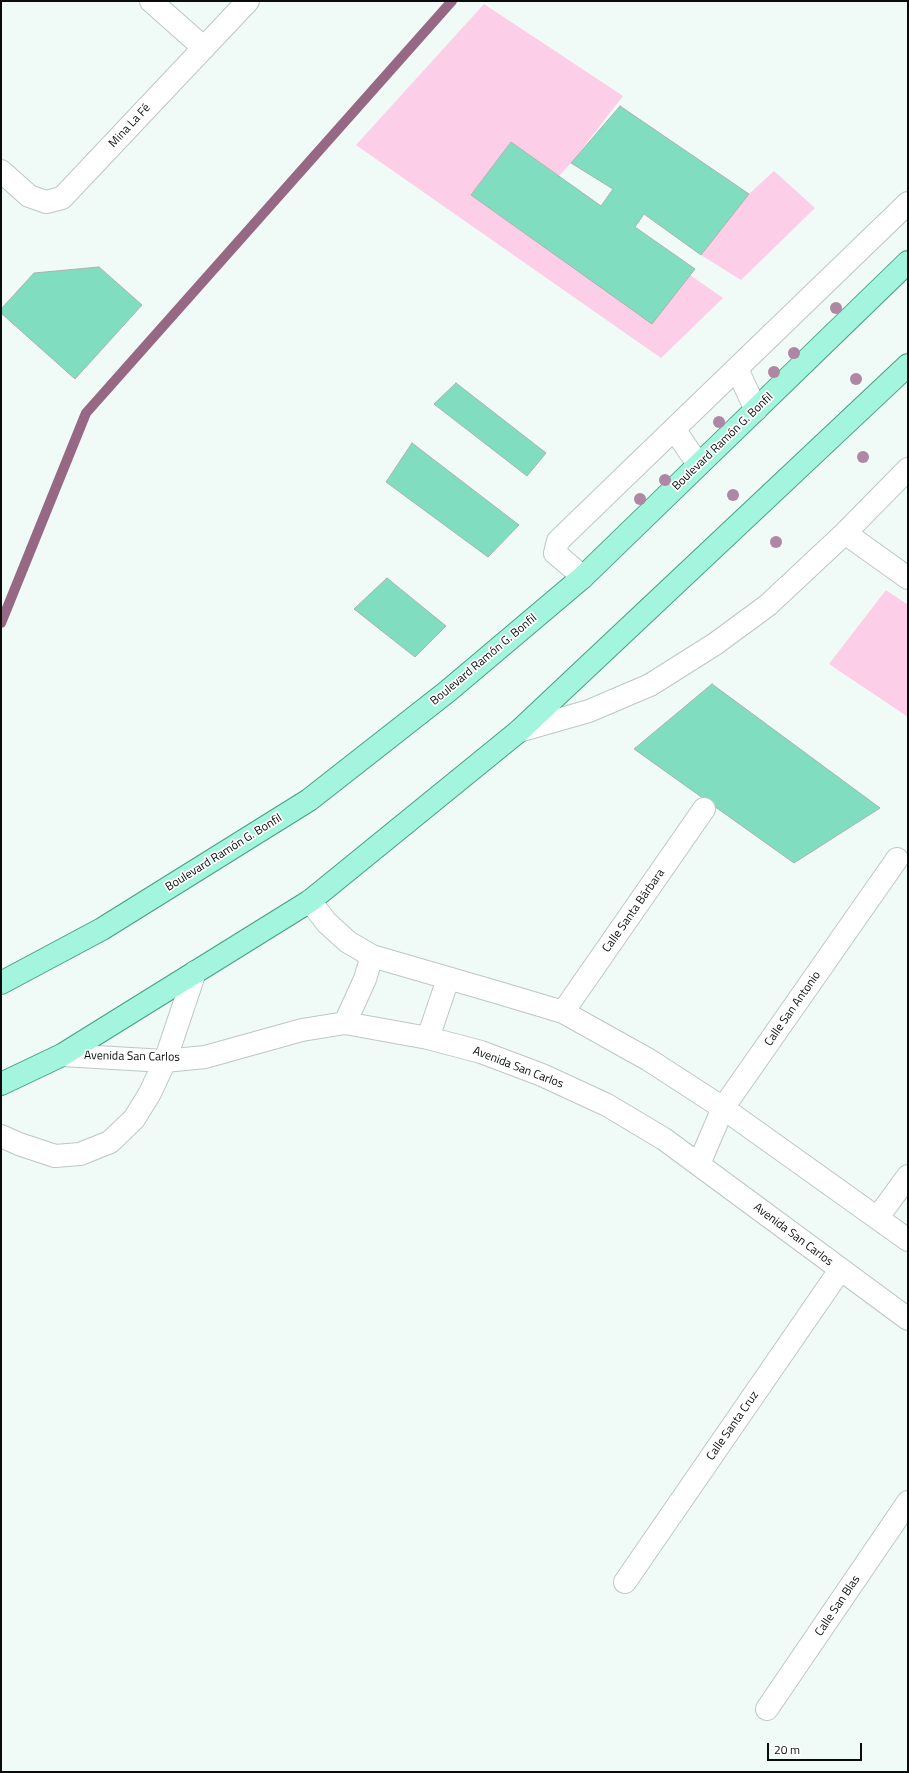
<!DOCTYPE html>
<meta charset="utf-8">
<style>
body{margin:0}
#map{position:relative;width:909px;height:1773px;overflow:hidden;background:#f0faf6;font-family:"Titillium Web",sans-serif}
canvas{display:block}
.frame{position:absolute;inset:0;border:2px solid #090c0b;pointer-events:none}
.scale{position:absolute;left:767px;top:1743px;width:95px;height:18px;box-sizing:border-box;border:2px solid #090c0b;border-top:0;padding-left:5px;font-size:12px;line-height:14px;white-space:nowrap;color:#090c0b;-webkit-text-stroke:3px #fff;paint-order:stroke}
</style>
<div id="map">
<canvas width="909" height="1773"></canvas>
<div class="frame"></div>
<div class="scale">20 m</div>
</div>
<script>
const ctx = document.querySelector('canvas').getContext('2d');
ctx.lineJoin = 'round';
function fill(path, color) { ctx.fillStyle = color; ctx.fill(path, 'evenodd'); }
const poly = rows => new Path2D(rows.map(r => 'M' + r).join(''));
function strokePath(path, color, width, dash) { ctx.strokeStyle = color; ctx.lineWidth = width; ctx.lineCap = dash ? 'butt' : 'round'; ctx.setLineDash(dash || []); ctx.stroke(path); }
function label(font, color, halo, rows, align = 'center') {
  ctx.font = font + ' "Titillium Web",sans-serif'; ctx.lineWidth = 3.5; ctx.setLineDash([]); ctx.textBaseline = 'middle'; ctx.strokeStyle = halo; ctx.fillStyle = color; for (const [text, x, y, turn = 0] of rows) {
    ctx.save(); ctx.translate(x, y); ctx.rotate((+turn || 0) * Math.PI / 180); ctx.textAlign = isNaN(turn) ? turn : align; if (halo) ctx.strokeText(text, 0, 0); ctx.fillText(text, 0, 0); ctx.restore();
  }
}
const green = poly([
 [484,4,623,96,571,163,559,176,511,142,471,195,652,323,690,275,723,298,661,358,356,145],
 [774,171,815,208,741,280,701,255,749,194],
 [886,590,908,605,908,717,829,664]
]);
const stream = poly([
 [1,623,86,413,452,1]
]);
const building = poly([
 [620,106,749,194,701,255,644,214,635,227,695,269,652,324,471,195,511,142,601,206,613,189,571,163,620,106],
 [99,267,142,305,75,379,1,313,1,309,34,273,99,267],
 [456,383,546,453,527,476,434,404,456,383],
 [412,443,519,525,488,557,386,482,412,443],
 [387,578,446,626,415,657,354,609,387,578],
 [712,684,880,808,794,863,634,749,712,684]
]);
const minor = poly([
 [151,1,204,48],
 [1,171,29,196,46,202,62,198,248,1],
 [737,369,756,410],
 [674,429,689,451,699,464],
 [845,533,908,578],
 [583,577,555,553,558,541,908,203],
 [519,731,589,711,650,685,715,644,768,605,845,533,908,469],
 [310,901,327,923,348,942,372,956,496,992,563,1012,649,1060,723,1108,908,1240],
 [563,1012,704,809],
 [345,1023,365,979,372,956],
 [428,1038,448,979],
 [62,1055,165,1061,205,1057,302,1030,345,1023,428,1038,481,1052,542,1075,607,1105,664,1139,908,1319],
 [1,1136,19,1144,55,1156,80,1154,110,1142,134,1119,150,1093,165,1061,195,972],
 [699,1164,723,1108,897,859],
 [878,1217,908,1176],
 [625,1582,840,1270],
 [767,1709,908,1502]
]);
const major = poly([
 [1,983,102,929,309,800,448,691,583,577,908,262],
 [1,1084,62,1055,310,901,519,731,908,365]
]);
const trees = [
 [836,308],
 [794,353],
 [774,372],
 [856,379],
 [719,422],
 [863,457],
 [665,480],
 [733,495],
 [640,499],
 [776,542]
];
const streetNames = [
 ["Mina La Fé",130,126,-47],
 ["Boulevard Ramón G. Bonfil",723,442,-44],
 ["Boulevard Ramón G. Bonfil",484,660,-40],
 ["Boulevard Ramón G. Bonfil",224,853,-32],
 ["Calle Santa Bárbara",634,911,-55],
 ["Calle San Antonio",793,1009,-55],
 ["Avenida San Carlos",132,1057,1],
 ["Avenida San Carlos",518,1068,21],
 ["Avenida San Carlos",793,1235,37],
 ["Calle Santa Cruz",733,1426,-55],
 ["Calle San Blas",838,1606,-56]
];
fill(green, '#fdcee8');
strokePath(stream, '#976884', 10);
fill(building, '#81ddbf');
strokePath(building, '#a9b3af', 1);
strokePath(minor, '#bdc7c3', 24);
strokePath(major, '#479f85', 24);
strokePath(minor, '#fff', 22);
strokePath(major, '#a4f5dd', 22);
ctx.fillStyle = '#af87a2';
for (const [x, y] of trees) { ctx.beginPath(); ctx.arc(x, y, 6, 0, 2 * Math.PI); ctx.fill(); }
label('12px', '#090c0b', '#fff', streetNames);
</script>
